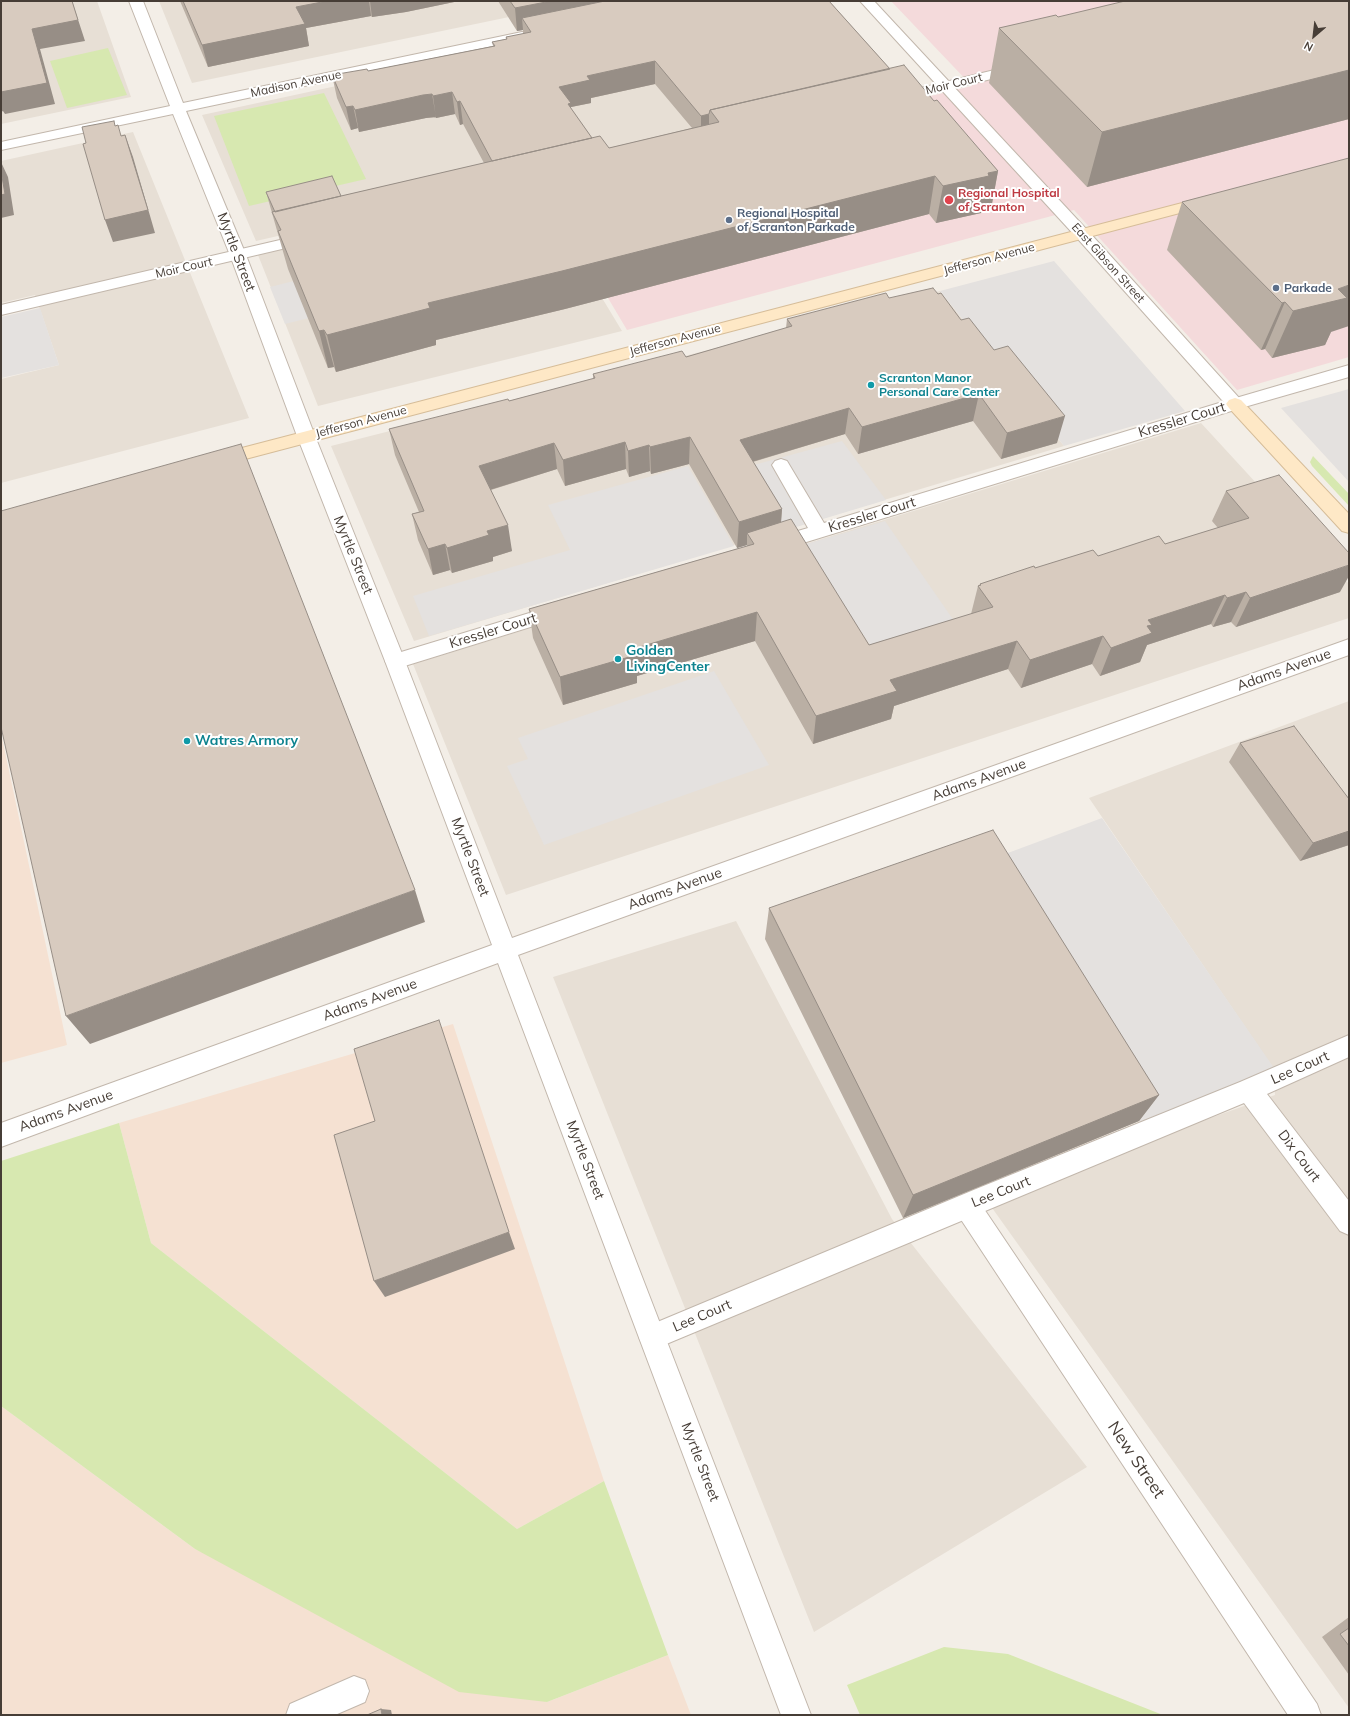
<!DOCTYPE html>
<style>
body{margin:0}
#map{position:relative;width:1350px;height:1716px;overflow:hidden;background:#f3eee7;font-family:Mulish,sans-serif}
canvas{display:block}
.frame{position:absolute;inset:0;border:2px solid #463d36;pointer-events:none}
.north{position:absolute;left:1294px;top:16px;width:40px;height:40px;-webkit-text-stroke:3px #fff;paint-order:stroke;rotate:208deg;font-size:11px;font-weight:700;line-height:16px;text-align:center;color:#463d36}
.north::after{content:'';display:block;margin:auto;width:14px;height:18px;background:#463d36;clip-path:polygon(50% 0,100% 100%,50% 72%,0 100%)}
</style>
<div id="map">
<canvas width="1350" height="1716"></canvas>
<div class="frame"></div>
<div class="north">N</div>
</div>
<script>
const ctx = document.querySelector('canvas').getContext('2d');
ctx.lineJoin = 'round';
function fill(path, color) { ctx.fillStyle = color; ctx.fill(path, 'evenodd'); }
const poly = rows => new Path2D(rows.map(r => 'M' + r).join(''));
function strokePath(path, color, width, dash) { ctx.strokeStyle = color; ctx.lineWidth = width; ctx.lineCap = dash ? 'butt' : 'round'; ctx.setLineDash(dash || []); ctx.stroke(path); }
function label(font, color, halo, rows, align = 'center') {
  ctx.font = font + ' Mulish,sans-serif'; ctx.lineWidth = 4; ctx.setLineDash([]); ctx.textBaseline = 'middle'; ctx.strokeStyle = halo; ctx.fillStyle = color; for (const [text, x, y, turn = 0] of rows) {
    ctx.save(); ctx.translate(x, y); ctx.rotate((+turn || 0) * Math.PI / 180); ctx.textAlign = isNaN(turn) ? turn : align; if (halo) ctx.strokeText(text, 0, 0); ctx.fillText(text, 0, 0); ctx.restore();
  }
}
const residential = poly([
 [1,1,97,1,131,97,1,124],
 [159,1,586,1,192,83],
 [730,1,904,92,256,241,202,115],
 [133,132,249,418,1,483,1,379,59,365,35,295,1,303,1,161],
 [538,192,622,331,318,406,258,255],
 [940,291,1064,446,414,641,331,446],
 [1201,423,1349,584,1349,618,506,895,413,664],
 [1349,701,1349,1708,985,1198,1275,1095,1273,1068,1089,798],
 [736,921,892,1219,1087,1467,814,1632,553,977]
]);
const commercial = poly([
 [1,733,67,1045,1,1063],
 [453,1024,604,1481,517,1529,151,1243,119,1123],
 [1,1406,195,1549,547,1702,668,1655,691,1715,1,1715]
]);
const medical = poly([
 [891,1,1349,1,1349,357,1237,390,1074,210,627,330,544,190,972,86]
]);
const green = poly([
 [108,48,127,95,67,108,50,61],
 [324,93,366,179,249,206,214,116],
 [1313,456,1349,494,1349,506,1312,466,1310,462],
 [119,1123,151,1243,517,1529,604,1481,668,1655,547,1702,459,1692,195,1549,1,1406,1,1161],
 [944,1647,1008,1654,1163,1715,860,1715,847,1685]
]);
const parking = poly([
 [1054,261,1185,411,1064,446,940,291],
 [349,267,365,304,285,324,270,287],
 [40,308,59,365,1,378,1,317],
 [1349,389,1349,482,1281,408],
 [842,441,886,500,783,531,743,468],
 [688,466,734,546,429,636,413,596,570,550,548,505],
 [885,521,961,631,877,655,803,545],
 [714,671,769,765,544,845,507,766,528,759,518,738],
 [1102,818,1274,1068,1140,1123,981,863]
]);
const lane = poly([
 [1019,64,1024,65,1026,68,1024,71,897,102,892,101,890,98,892,95,1019,64],
 [310,233,316,235,318,238,316,241,1,315,1,305,310,233],
 [1349,365,1349,377,1241,408,774,552,767,550,765,545,767,540,808,528,772,465,775,461,781,459,787,461,824,523,1229,400,1349,365],
 [559,604,566,606,569,611,566,616,395,669,388,666,385,661,388,656,559,604],
 [1349,1035,1349,1057,1267,1094,1349,1201,1349,1235,1340,1231,1244,1103,652,1350,643,1346,639,1337,643,1328,976,1189,1240,1082,1349,1035],
 [354,1676,365,1680,369,1691,365,1702,335,1715,286,1715,290,1704,354,1676]
]);
const street = poly([
 [129,1,143,1,183,103,522,32,527,33,529,36,527,39,522,40,186,111,246,255,315,436,405,661,512,938,1349,639,1349,655,518,955,811,1715,781,1715,498,963,1,1147,1,1123,492,945,385,661,297,436,230,255,173,114,1,150,1,142,170,106,129,1],
 [860,1,874,1,1089,232,1241,400,1244,404,1241,408,1235,410,1229,408,1077,238,860,1],
 [967,1194,976,1197,1317,1704,1321,1715,1288,1715,958,1215,954,1206,958,1197,967,1194]
]);
const secondary = poly([
 [1209,196,1214,198,1217,201,1214,204,215,467,209,465,206,461,209,457,215,455,1209,196],
 [1235,398,1241,400,1349,514,1349,533,1342,531,1229,408,1226,404,1229,400,1235,398]
]);
const wall = poly([
 [180,1,459,1,406,12,372,17,371,16,306,28,309,46,208,67],
 [498,1,829,1,890,69,934,101,998,171,991,209,982,210,981,213,936,223,929,214,565,309,436,340,436,345,336,372,334,367,328,368,288,269,266,192,341,196,484,163,463,124,460,125,455,114,436,118,436,117,426,118,359,132,358,128,351,130,337,98,332,75,368,71,493,46,492,42,506,39,506,37,523,34,523,30,517,31],
 [655,84,692,128,609,148,592,138,571,109,571,107,591,103,591,98],
 [1349,1,1349,119,1087,187,989,83,999,28,1058,17],
 [1182,202,1331,332,1325,345,1272,358,1265,349,1261,350,1167,250],
 [889,298,1057,443,1001,459,973,421,858,454,845,434,753,462,782,509,781,522,869,645,971,614,978,586,980,584,1035,568,1098,556,1165,544,1218,528,1212,521,1226,491,1340,592,1236,627,1231,622,1213,627,1211,624,1147,645,1140,662,1100,676,1092,664,1021,688,1008,669,894,706,891,719,813,744,755,641,637,676,637,683,563,705,533,638,529,609,747,546,747,545,737,548,689,464,651,474,650,471,629,477,626,469,565,486,557,469,491,490,512,551,493,557,493,561,452,573,450,570,433,575,418,540,412,514,419,512,395,455,389,429,509,401,593,379,593,374,686,357,786,328,787,319],
 [1240,743,1349,799,1349,845,1300,861,1229,762],
 [769,908,1159,1095,1139,1121,903,1218,765,939],
 [1349,1617,1349,1675,1322,1637]
]);
const shadedWall = poly([
 [72,1,85,41,40,49,55,104,5,114,3,111,1,112,1,92,32,29],
 [327,1,369,1,371,16,306,28,309,46,208,67,202,45,296,7],
 [370,1,459,1,406,12,372,17],
 [551,1,659,1,522,18,523,30,517,31,515,8],
 [655,61,655,84,591,98,591,103,571,107,572,126,559,87,587,76],
 [1349,70,1349,119,1087,187,1102,132],
 [452,92,455,114,436,118,433,96],
 [432,94,436,117,426,118,359,132,355,110,423,95],
 [460,101,463,124,460,125,457,102],
 [353,106,358,128,351,130,346,107],
 [709,114,709,136,701,138,701,116],
 [125,135,133,157,155,233,113,242,105,220],
 [1,162,8,177,14,215,1,218],
 [998,171,991,209,982,210,981,213,936,223,943,186,988,173],
 [935,176,929,214,565,309,436,340,436,345,336,372,327,335,428,303],
 [1349,285,1349,326,1331,332,1325,345,1272,358,1293,311,1338,289],
 [1285,302,1265,349,1261,350,1282,303],
 [324,330,334,367,328,368,319,331],
 [979,394,973,421,858,454,862,427],
 [849,408,845,434,738,466,740,440],
 [1065,416,1057,443,1001,459,1007,433],
 [690,437,689,464,651,474,650,447],
 [625,442,626,469,565,486,563,460],
 [554,443,557,469,483,492,479,466],
 [649,445,650,471,629,477,628,451],
 [782,509,780,535,747,533,747,545,737,548,739,522],
 [508,525,512,551,493,557,493,561,452,573,447,548,487,531],
 [445,544,450,570,433,575,428,549],
 [1349,565,1349,576,1340,592,1236,627,1250,598],
 [1246,592,1231,622,1213,627,1227,598],
 [1225,595,1211,624,1147,645,1140,662,1100,676,1111,648,1148,620],
 [757,612,755,641,637,676,637,683,563,705,560,677,633,649],
 [1103,636,1092,664,1021,688,1030,660],
 [1017,641,1008,669,894,706,891,719,813,744,816,716,890,680],
 [1349,831,1349,845,1300,861,1313,843],
 [415,890,425,922,90,1044,66,1016],
 [1159,1095,1139,1121,903,1218,913,1195],
 [509,1232,515,1249,385,1297,374,1281],
 [381,1709,391,1710,392,1715,382,1715]
]);
const building = poly([
 [1,1,72,1,78,20,32,29,47,83,1,92,1,1],
 [183,1,327,1,296,7,305,24,202,45,183,1],
 [510,1,551,1,515,8,510,1],
 [605,1,829,1,890,69,710,110,709,114,701,116,655,61,587,76,590,80,559,87,571,103,568,104,592,138,492,161,460,101,457,102,452,92,433,96,432,94,423,95,355,110,353,106,346,107,332,75,367,69,368,71,495,46,492,42,507,39,506,37,531,32,522,18,605,1],
 [1125,1,1349,1,1349,70,1102,132,999,28,1056,15,1058,17,1125,1],
 [904,65,934,101,937,100,998,171,988,173,989,176,943,186,935,176,562,271,428,303,430,308,327,335,324,330,319,331,278,231,281,230,272,212,600,136,609,148,719,122,710,110,904,65],
 [114,121,115,126,118,125,121,136,125,135,148,210,105,220,83,144,86,143,82,127,114,121],
 [1349,158,1349,285,1338,289,1347,298,1293,311,1285,302,1282,303,1182,202,1349,158],
 [1,171,5,194,1,195,1,171],
 [332,176,341,196,275,212,266,192,332,176],
 [933,288,938,294,941,293,961,320,969,318,994,350,1008,346,1065,416,1007,433,979,394,862,427,849,408,740,440,782,509,739,522,690,437,650,447,649,445,628,451,625,442,563,460,554,443,479,466,508,525,487,531,489,535,447,548,445,544,428,549,412,514,424,511,389,429,508,399,509,401,595,378,593,374,682,351,686,357,792,326,787,319,886,293,889,298,933,288],
 [241,444,415,890,66,1016,1,727,1,511,241,444],
 [1279,475,1349,553,1349,565,1250,598,1246,592,1227,598,1225,595,1148,620,1152,625,1147,626,1152,633,1111,648,1103,636,1030,660,1017,641,890,680,897,691,816,716,757,612,633,649,636,655,560,677,529,609,754,544,747,533,791,519,869,645,993,607,978,586,981,585,980,584,1034,566,1035,568,1093,550,1098,556,1159,536,1165,544,1249,518,1226,491,1279,475],
 [1294,726,1349,799,1349,831,1313,843,1240,743,1294,726],
 [993,830,1159,1095,913,1195,769,908,993,830],
 [439,1020,509,1232,374,1281,334,1135,375,1121,354,1049,439,1020],
 [1349,1628,1349,1646,1340,1634,1349,1628],
 [381,1709,382,1715,367,1715,381,1709]
]);
const markers = [
 [949,200,5,"#e0444e"],
 [729,220,4,"#5c6f8a"],
 [1276,288,4,"#5c6f8a"],
 [871,385,4,"#0f9aa8"],
 [618,659,4,"#0f9aa8"],
 [187,741,4,"#0f9aa8"]
];
const farStreetnames = [
 ["Madison Avenue",296,84,-12],
 ["Moir Court",954,84,-14],
 ["Jefferson Avenue",989,259,-15],
 ["East Gibson Street",1108,263,48],
 ["Moir Court",184,268,-13],
 ["Jefferson Avenue",675,340,-15],
 ["Jefferson Avenue",361,422,-15]
];
const farHealthnames = [
 ["Regional Hospital",958,193],
 ["of Scranton",958,207]
];
const farServicenames = [
 ["Regional Hospital",737,213],
 ["of Scranton Parkade",737,227],
 ["Parkade",1284,288]
];
const farCulturenames = [
 ["Scranton Manor",879,378],
 ["Personal Care Center",879,392]
];
const streetNames = [
 ["Myrtle Street",236,252,69],
 ["Kressler Court",1182,420,-17],
 ["Kressler Court",872,515,-17],
 ["Myrtle Street",353,555,68],
 ["Kressler Court",493,631,-17],
 ["Adams Avenue",1284,670,-20],
 ["Adams Avenue",979,780,-20],
 ["Myrtle Street",470,857,69],
 ["Adams Avenue",675,889,-20],
 ["Adams Avenue",370,1000,-20],
 ["Lee Court",1300,1068,-24],
 ["Adams Avenue",66,1111,-20],
 ["Dix Court",1299,1156,53],
 ["Myrtle Street",585,1160,69],
 ["Lee Court",1001,1192,-22],
 ["Lee Court",702,1316,-23],
 ["Myrtle Street",700,1462,69]
];
const cultureNames = [
 ["Golden",626,651],
 ["LivingCenter",626,667],
 ["Watres Armory",195,741]
];
const nearStreetnames = [
 ["New Street",1136,1460,56]
];
fill(residential, '#e7dfd5');
fill(commercial, '#f5e1d2');
fill(medical, '#f4dadb');
fill(green, '#d7e8b0');
fill(parking, '#e4e1df');
strokePath(lane, '#c2b7ac', 2);
strokePath(street, '#c2b7ac', 2);
strokePath(secondary, '#d6bd99', 2);
fill(lane, '#fff');
fill(street, '#fff');
fill(secondary, '#fee8c6');
fill(wall, '#baafa4');
fill(shadedWall, '#978e86');
fill(building, '#d8cbbf');
strokePath(building, '#978e86', 1);
for (const [x, y, r, color] of markers) { const dot = new Path2D(); dot.arc(x, y, r, 0, 2 * Math.PI); ctx.fillStyle = color; ctx.fill(dot); strokePath(dot, '#fff', 1.5); }
label('12px', '#463d36', '#fff', farStreetnames);
label('bold 12px', '#be3a42', '#fff', farHealthnames, 'left');
label('bold 12px', '#4e5e75', '#fff', farServicenames, 'left');
label('bold 12px', '#0d838f', '#fff', farCulturenames, 'left');
label('14px', '#463d36', '#fff', streetNames);
label('bold 14px', '#0d838f', '#fff', cultureNames, 'left');
label('17px', '#463d36', '#fff', nearStreetnames);
</script>
